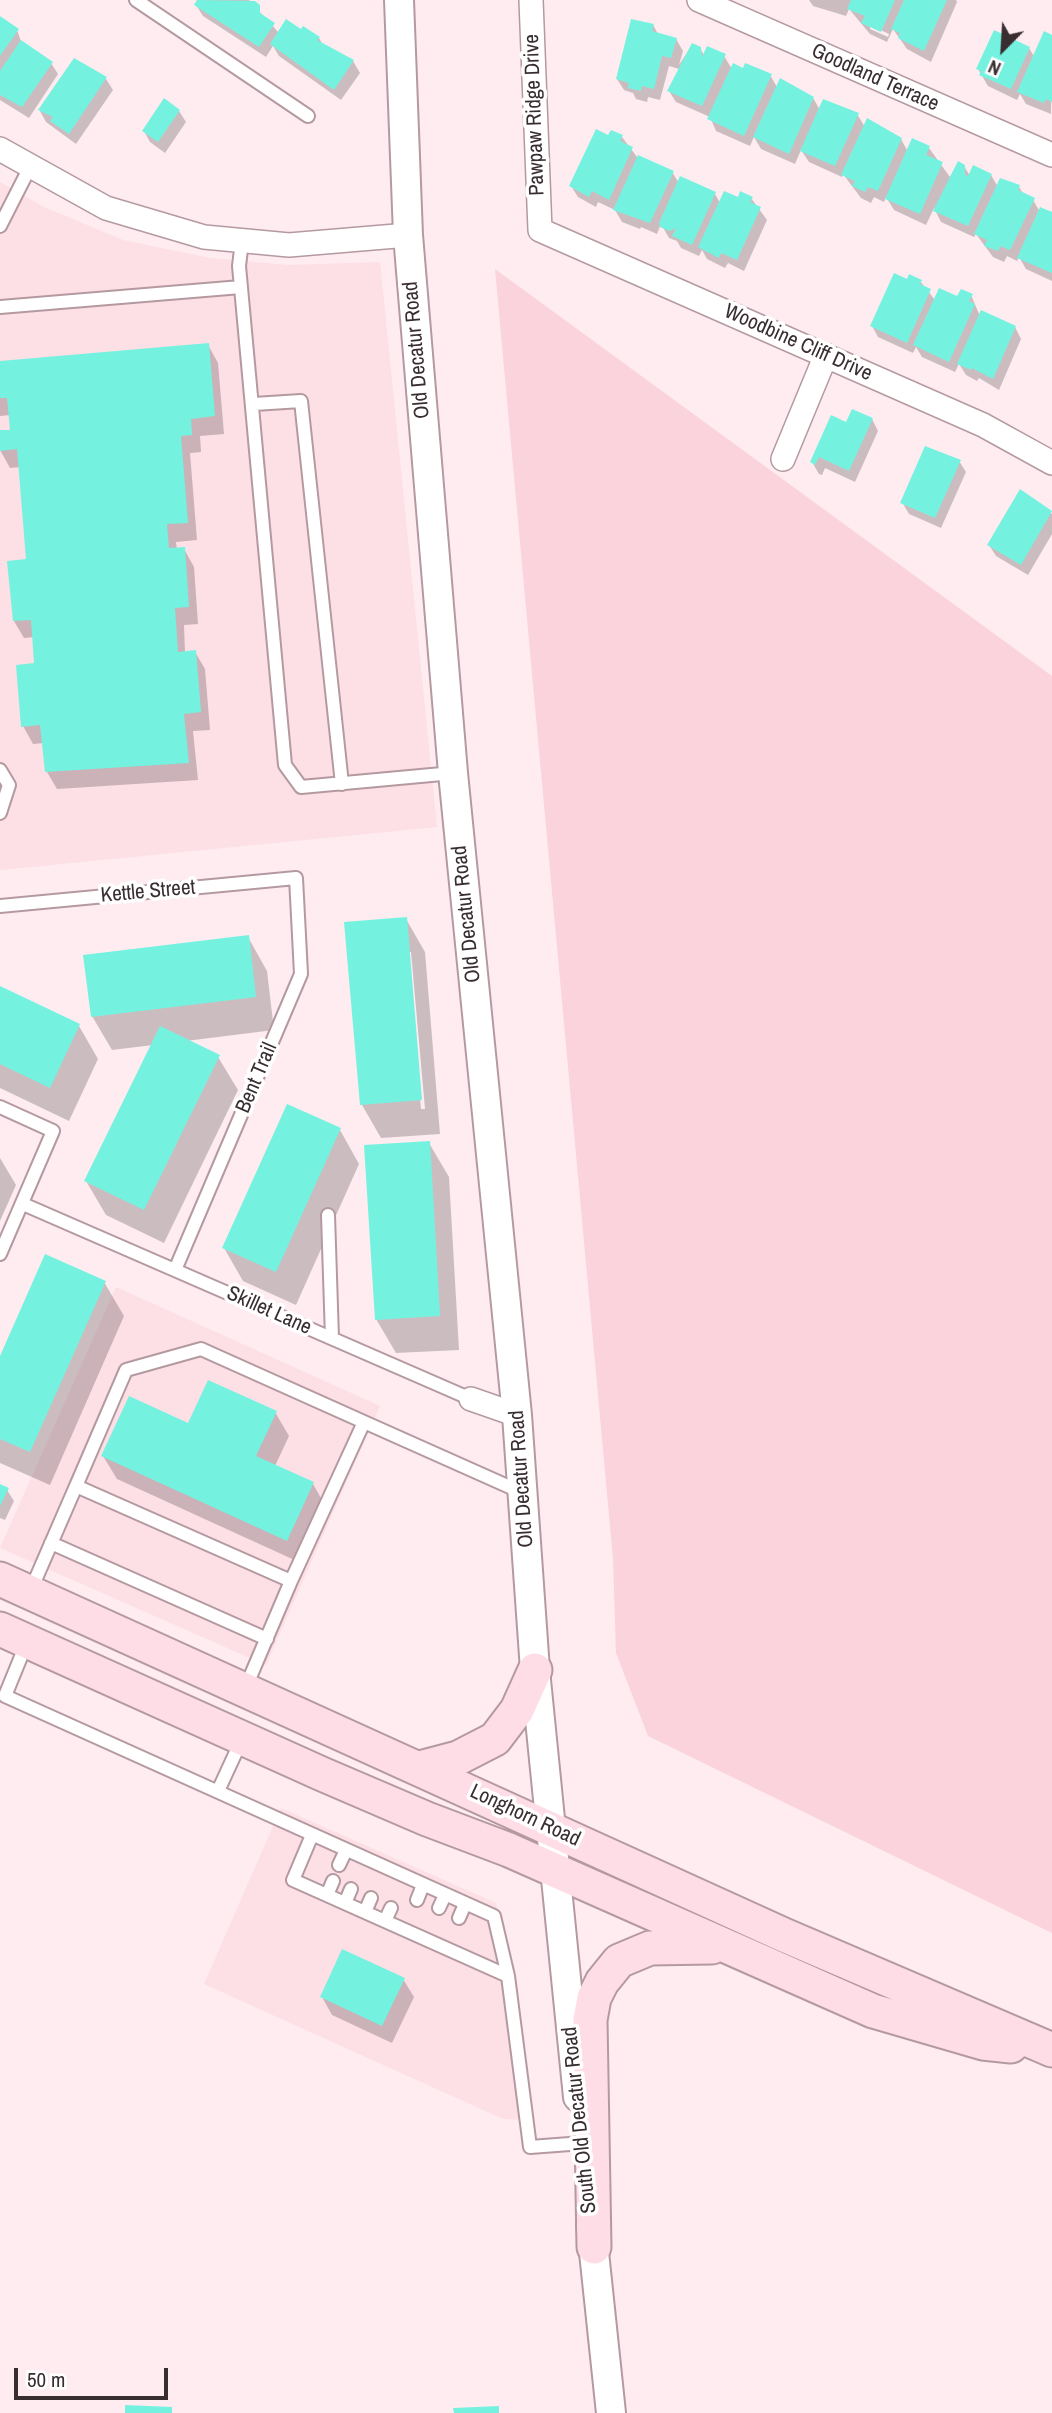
<!DOCTYPE html>
<style>
body{margin:0}
#map{position:relative;width:1052px;height:2413px;overflow:hidden;background:#feecf0;font-family:"Archivo Narrow",sans-serif}
canvas{display:block}
.north{position:absolute;left:968px;top:14px;width:70px;height:70px;-webkit-text-stroke:5px #fff;paint-order:stroke;rotate:204deg;font-size:19px;font-weight:700;line-height:28px;text-align:center;color:#382d30}
.north::after{content:'';display:block;margin:auto;width:24px;height:32px;background:#382d30;clip-path:polygon(50% 0,100% 100%,50% 72%,0 100%)}
.scale{position:absolute;left:14px;top:2368px;width:154px;height:32px;box-sizing:border-box;border:4px solid #382d30;border-top:0;padding-left:9px;font-size:21px;line-height:24px;white-space:nowrap;color:#382d30;-webkit-text-stroke:5px #fff;paint-order:stroke}
</style>
<div id="map">
<canvas width="1052" height="2413"></canvas>
<div class="north">N</div>
<div class="scale">50 m</div>
</div>
<script>
const ctx = document.querySelector('canvas').getContext('2d');
ctx.lineJoin = 'round';
function fill(path, color) { ctx.fillStyle = color; ctx.fill(path, 'evenodd'); }
const poly = rows => new Path2D(rows.map(r => 'M' + r).join(''));
function strokePath(path, color, width, dash) { ctx.strokeStyle = color; ctx.lineWidth = width; ctx.lineCap = dash ? 'butt' : 'round'; ctx.setLineDash(dash || []); ctx.stroke(path); }
function label(font, color, halo, rows, align = 'center') {
  ctx.font = font + ' "Archivo Narrow",sans-serif'; ctx.lineWidth = 7; ctx.setLineDash([]); ctx.textBaseline = 'middle'; ctx.strokeStyle = halo; ctx.fillStyle = color; for (const [text, x, y, turn = 0] of rows) {
    ctx.save(); ctx.translate(x, y); ctx.rotate((+turn || 0) * Math.PI / 180); ctx.textAlign = isNaN(turn) ? turn : align; if (halo) ctx.strokeText(text, 0, 0); ctx.fillText(text, 0, 0); ctx.restore();
  }
}
const built = poly([
 [0,182,44,207,123,240,210,258,288,265,380,262,437,827,0,870],
 [116,1287,380,1406,266,1665,0,1548],
 [281,1808,496,1903,534,2120,503,2119,204,1984]
]);
const green = poly([
 [495,269,1052,676,1052,1933,648,1736,616,1653,613,1559]
]);
const shadow = poly([
 [199,0,249,0,279,33,302,32,319,38,323,45,353,61,360,73,341,100,279,56,273,46,266,57,203,16,196,5],
 [809,0,956,0,957,2,931,62,907,49,893,29,887,42,870,34,849,9,846,16,813,6],
 [870,25,889,34,888,37,870,29],
 [0,18,17,30,22,44,51,63,58,74,29,118,0,100],
 [653,25,658,34,676,39,683,51,679,65,692,45,700,49,705,56,724,56,732,69,770,75,777,87,813,98,820,110,857,114,865,127,901,139,908,152,929,148,950,177,958,163,964,166,970,176,991,175,998,187,1019,187,1024,195,1033,200,1040,212,1041,209,1052,212,1052,281,1026,269,1019,257,1017,261,1007,256,1004,262,993,257,976,234,974,237,941,222,934,208,926,225,894,210,886,197,884,202,874,197,871,203,861,198,843,174,842,177,809,162,801,150,795,164,761,149,754,137,750,146,716,131,710,117,676,102,669,91,679,69,669,66,660,100,648,97,647,102,636,99,633,93,624,90,617,79],
 [1052,37,1051,114,1026,104,1020,94,1017,100,988,86,978,69,1029,48,1035,58],
 [74,61,106,79,113,90,76,144,46,122,40,111],
 [179,111,186,122,165,153,150,142,144,131],
 [609,137,622,137,637,157,672,172,679,183,715,194,720,203,751,198,767,220,744,271,728,263,725,268,707,259,702,250,699,256,681,248,677,241,669,238,661,224,657,234,641,227,640,229,622,222,615,210,598,202,596,207,578,197,571,186],
 [907,281,920,281,935,300,971,295,980,316,1015,327,1021,339,999,390,979,378,977,381,966,375,959,364,955,372,922,357,916,347,913,353,878,337,872,326],
 [208,345,218,363,224,434,200,436,201,452,190,453,197,540,176,542,177,550,184,549,194,567,198,624,184,625,185,653,195,652,205,669,210,730,193,731,198,780,57,789,47,772,44,743,33,744,23,726,36,665,34,637,24,638,14,621,28,561,20,467,10,468,0,450,0,432,12,432,10,415,0,416,0,363],
 [872,419,878,431,855,482,825,468,822,475,819,474,812,462,847,424],
 [959,461,966,472,941,528,909,514,902,502],
 [1020,491,1052,514,1052,534,1028,575,996,556,989,545],
 [406,919,425,952,440,1134,381,1138,362,1105],
 [408,952,411,952,425,1109,421,1109],
 [248,937,267,971,274,1030,186,1041,218,1057,238,1090,164,1243,106,1215,86,1181,153,1045,112,1050,92,1016],
 [0,988,79,1026,98,1059,69,1121,0,1088],
 [340,1130,359,1164,296,1305,243,1281,224,1248],
 [429,1143,449,1177,459,1350,396,1353,376,1319],
 [0,1158,16,1185,0,1221],
 [104,1282,124,1316,50,1485,0,1463,0,1360],
 [275,1412,289,1436,275,1466,313,1484,326,1507,301,1563,117,1479,103,1456,189,1425],
 [0,1486,7,1490,14,1501,5,1520,0,1518],
 [403,1979,414,1997,392,2043,332,2015,322,1997]
]);
const building = poly([
 [197,0,255,1,260,5,260,13,275,23,259,47,194,5],
 [851,0,895,0,881,32,861,23,865,16,847,9],
 [904,0,947,0,924,51,898,38,900,33,891,29],
 [0,16,19,29,0,56],
 [286,19,301,29,303,26,320,37,317,40,354,60,334,90,270,44],
 [631,19,654,24,652,31,677,38,671,58,662,56,654,89,642,86,641,91,628,88,629,83,616,79],
 [994,30,1030,47,1011,89,979,75,981,71,976,69],
 [1044,31,1052,35,1052,102,1046,99,1044,103,1017,92],
 [21,40,53,62,22,107,0,95,0,71],
 [692,43,701,47,702,57,707,46,726,54,702,106,667,91],
 [74,58,107,77,69,134,50,121,53,117,38,110],
 [733,63,743,68,745,63,772,74,744,136,707,119],
 [780,78,814,97,789,154,753,137],
 [164,98,180,110,158,142,142,131],
 [823,99,859,113,835,166,800,151],
 [867,118,902,138,878,191,868,187,865,192,852,186,855,181,841,175],
 [596,129,608,135,611,130,623,135,620,141,633,147,609,200,592,191,589,197,569,186],
 [912,138,930,146,926,155,943,162,920,214,885,199],
 [638,155,674,171,650,223,613,210],
 [958,161,965,165,965,175,968,176,973,165,992,174,968,226,933,211],
 [680,176,716,192,692,245,672,236,676,228,669,231,660,227,659,223],
 [1000,178,1020,185,1018,190,1035,198,1010,250,1000,246,998,251,984,246,987,240,974,234],
 [724,191,738,197,740,191,753,197,750,202,761,207,737,260,721,253,719,258,698,247],
 [1040,207,1052,212,1052,273,1017,258],
 [894,273,907,279,909,274,922,280,920,284,931,289,907,343,870,326],
 [939,288,957,296,961,289,973,294,969,301,975,304,949,362,913,345],
 [981,310,1016,326,993,379,972,368,971,370,957,364],
 [209,343,215,416,191,419,192,435,181,436,188,523,167,524,169,548,185,547,189,607,175,608,178,652,196,650,201,712,184,714,189,763,45,772,40,725,21,727,16,665,34,663,31,620,13,621,7,561,26,559,17,449,0,451,0,430,10,430,7,398,0,398,0,361],
 [852,409,873,418,849,471,819,457,815,465,810,462,831,415,846,422],
 [925,446,961,460,935,518,900,503],
 [1020,489,1052,511,1021,565,987,545],
 [407,917,422,1100,360,1105,344,922],
 [249,935,256,997,91,1017,83,955],
 [0,986,80,1024,50,1088,0,1064],
 [160,1026,220,1055,144,1210,84,1181],
 [287,1104,341,1128,276,1272,222,1248],
 [430,1141,440,1316,375,1320,364,1145],
 [45,1254,106,1281,30,1452,0,1439,0,1356],
 [208,1380,277,1411,256,1456,314,1482,287,1541,101,1456,129,1396,188,1423],
 [0,1484,9,1488,0,1506],
 [342,1949,405,1978,382,2026,320,1997],
 [125,2405,172,2407,172,2413,125,2413],
 [499,2406,499,2413,454,2413,453,2408]
]);
const service = poly([
 [136,0,308,116],
 [0,226,30,167],
 [242,241,239,266,285,765,301,787,453,773],
 [0,307,241,287],
 [254,404,301,401,342,784],
 [0,770,9,785,0,813],
 [0,906,296,878,301,974,175,1270],
 [0,1107,53,1131,0,1254],
 [23,1204,471,1399],
 [328,1215,332,1338],
 [76,1486,126,1370,201,1349,364,1422],
 [51,1543,267,1639],
 [291,1581,364,1422,521,1492],
 [30,1592,76,1486,291,1581,245,1689],
 [27,1642,5,1696,494,1916,508,1976,530,2147,583,2143],
 [218,1791,242,1739],
 [312,1835,293,1880,508,1976],
 [339,1865,346,1850],
 [327,1895,333,1881],
 [417,1900,423,1885],
 [345,1903,351,1889],
 [439,1908,445,1895],
 [365,1912,371,1898],
 [459,1918,465,1904],
 [385,1921,391,1908]
]);
const minor = poly([
 [531,0,540,230,983,425,1052,463],
 [699,0,1052,155],
 [0,149,106,208,204,237,289,245,408,235],
 [783,459,826,355],
 [471,1399,517,1415]
]);
const tertiary = poly([
 [399,0,408,235,453,773,517,1415,535,1670,578,2097],
 [591,2224,611,2413]
]);
const secondary = poly([
 [0,1579,784,1935,1052,2050],
 [0,1629,322,1774,427,1819,509,1850,873,2011,983,2043,1011,2046],
 [420,1768,458,1758,495,1739,517,1710,535,1670],
 [594,2247,590,2020,594,1998,602,1982,619,1961,650,1948,712,1947]
]);
const streetNames = [
 ["Goodland Terrace",875,78,24],
 ["Pawpaw Ridge Drive",535,115,-92],
 ["Woodbine Cliff Drive",798,343,24],
 ["Old Decatur Road",417,350,-95],
 ["Kettle Street",148,892,-5],
 ["Old Decatur Road",467,914,-96],
 ["Bent Trail",257,1078,-67],
 ["Skillet Lane",269,1311,24],
 ["Old Decatur Road",522,1479,-94],
 ["Longhorn Road",525,1816,25],
 ["South Old Decatur Road",580,2120,-96]
];
fill(built, '#fddfe6');
fill(green, '#fbd3dd');
fill(shadow, '#0003');
fill(building, '#74f2df');
strokePath(service, '#b49aa0', 16);
strokePath(minor, '#b49aa0', 26);
strokePath(tertiary, '#b49aa0', 32);
strokePath(secondary, '#b49aa0', 37);
strokePath(service, '#fff', 12);
strokePath(minor, '#fff', 23);
strokePath(tertiary, '#fff', 28);
strokePath(secondary, '#fedde7', 33);
label('21px', '#382d30', '#fff', streetNames);
</script>
